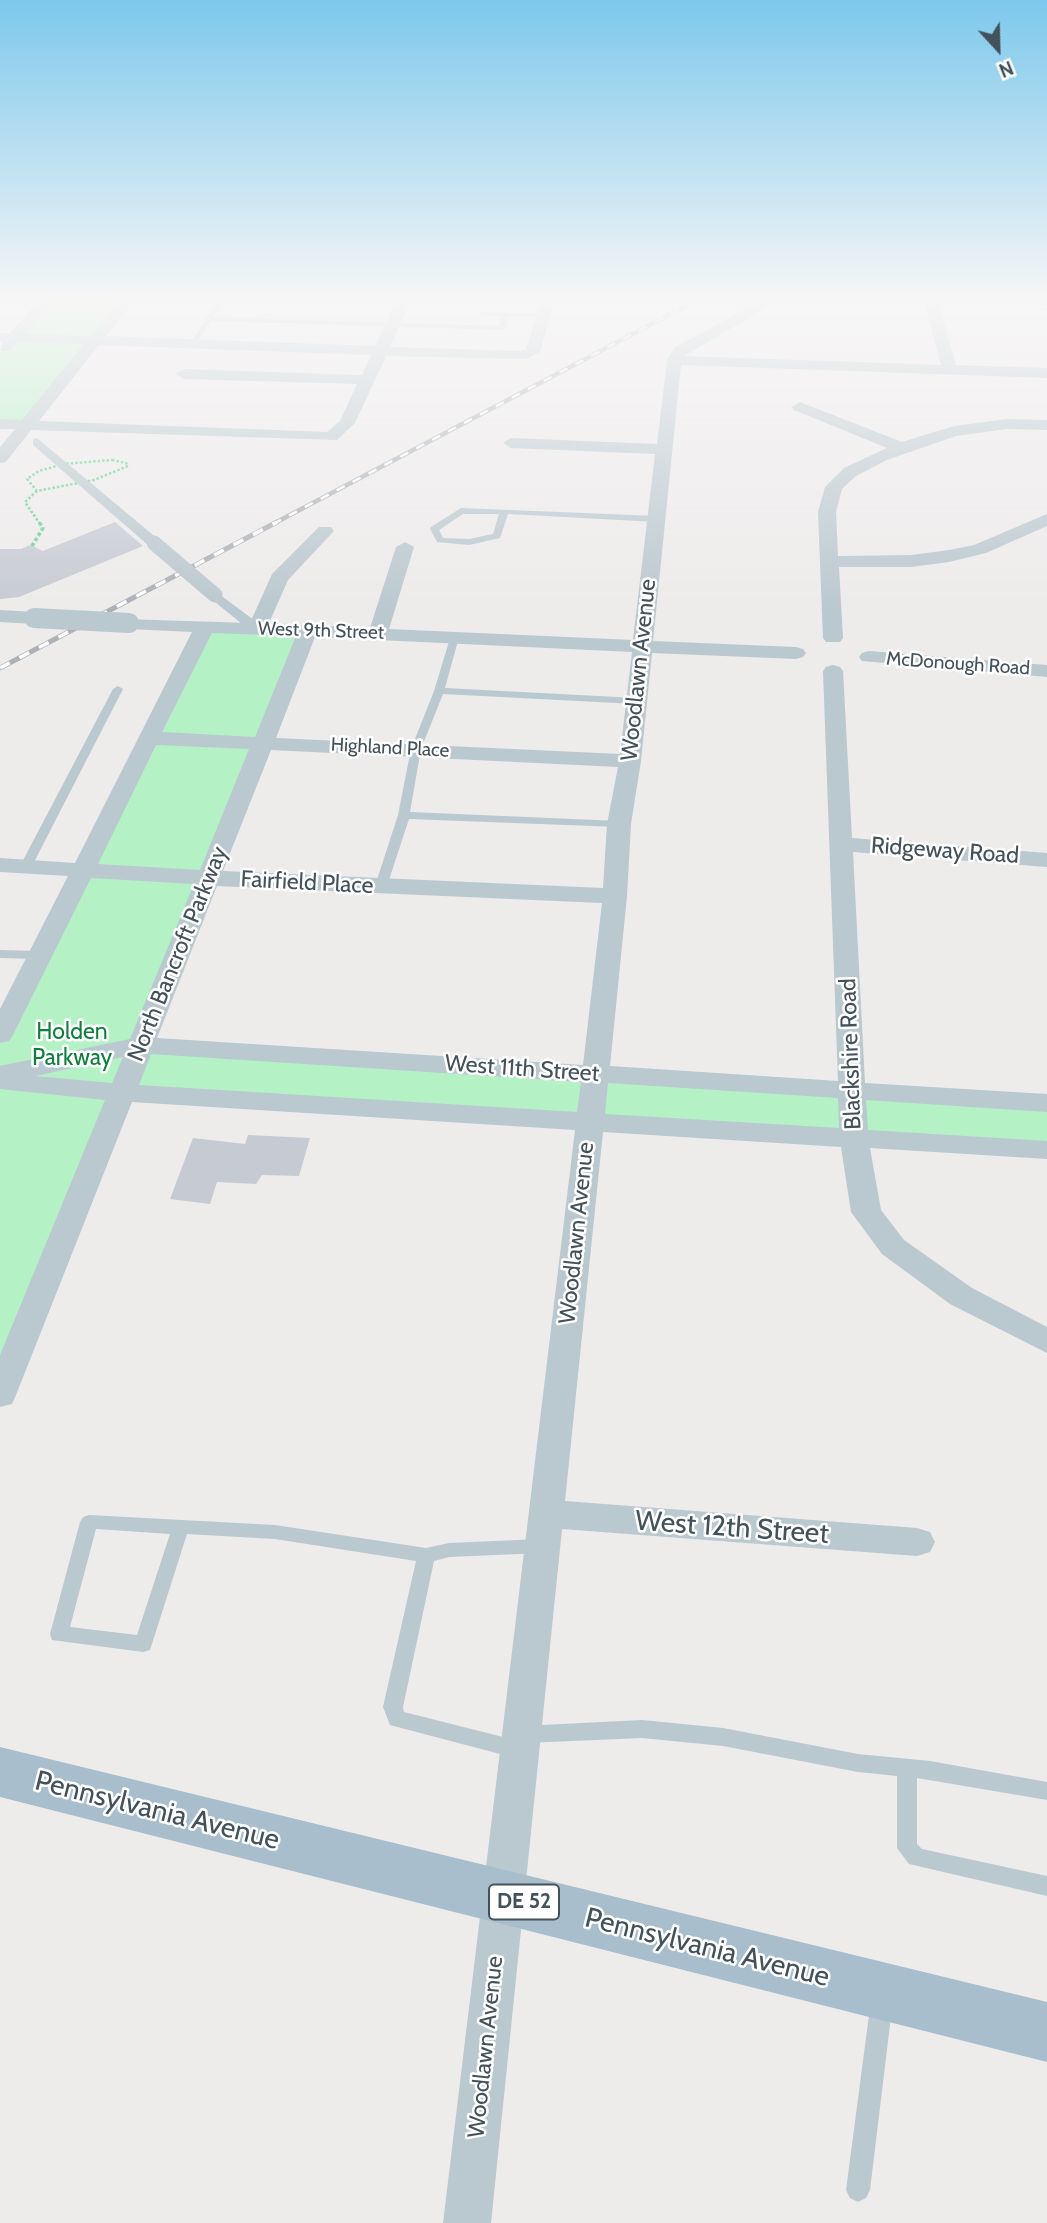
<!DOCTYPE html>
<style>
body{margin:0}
#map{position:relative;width:1047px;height:2223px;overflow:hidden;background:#eeebeb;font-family:Cabin,sans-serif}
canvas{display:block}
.north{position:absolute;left:963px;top:14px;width:70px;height:70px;-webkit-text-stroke:5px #fff;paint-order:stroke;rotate:158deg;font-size:19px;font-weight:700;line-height:28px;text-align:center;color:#42515a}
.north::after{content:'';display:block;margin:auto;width:24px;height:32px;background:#42515a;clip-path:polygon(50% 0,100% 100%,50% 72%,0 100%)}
</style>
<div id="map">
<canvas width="1047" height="2223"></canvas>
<div class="north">N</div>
</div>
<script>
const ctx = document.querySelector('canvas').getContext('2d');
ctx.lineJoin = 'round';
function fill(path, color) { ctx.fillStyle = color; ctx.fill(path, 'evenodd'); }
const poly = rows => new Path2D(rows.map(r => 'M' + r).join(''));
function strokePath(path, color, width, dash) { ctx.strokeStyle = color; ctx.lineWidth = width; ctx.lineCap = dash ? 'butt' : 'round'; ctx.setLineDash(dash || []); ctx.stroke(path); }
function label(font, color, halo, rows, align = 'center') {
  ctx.font = font + ' Cabin,sans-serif'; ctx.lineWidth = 5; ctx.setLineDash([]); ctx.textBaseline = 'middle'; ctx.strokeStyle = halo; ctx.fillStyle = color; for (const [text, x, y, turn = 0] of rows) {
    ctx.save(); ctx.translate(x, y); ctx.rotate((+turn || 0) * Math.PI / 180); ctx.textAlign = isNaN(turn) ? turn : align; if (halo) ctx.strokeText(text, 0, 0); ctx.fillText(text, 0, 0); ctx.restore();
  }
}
const green = poly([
 [47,300,128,300,26,425,0,424,0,354],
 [205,626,308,631,142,1044,1047,1103,1047,1150,122,1093,0,1395,0,1035]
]);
const building = poly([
 [115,522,143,546,19,597,0,599,0,549,21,549,30,545,43,551],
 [248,1135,310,1138,299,1176,262,1175,256,1184,217,1182,210,1204,170,1199,193,1138,245,1144]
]);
const pathFar1 = poly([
 [112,460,126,463,128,466,94,480,37,491,27,479,39,471,63,464,112,460],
 [37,491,25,502,40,524]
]);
const path = poly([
 [32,546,43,528,39,522]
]);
const service = poly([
 [217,300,224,300,213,317,498,326,502,317,477,314,481,312,543,314,547,316,543,318,509,317,505,328,501,330,211,321,195,346,189,346,217,300],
 [461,508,657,516,661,519,657,522,508,514,500,538,469,545,437,542,430,529,431,527,461,508],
 [463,514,499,514,493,534,469,539,443,538,439,530,463,514],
 [451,635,459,637,445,688,636,698,641,701,636,704,443,694,421,749,410,812,619,821,625,824,619,827,409,819,387,886,381,890,377,889,375,886,398,815,411,749,434,691,451,635],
 [118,686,123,689,32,866,26,870,22,869,20,866,113,689,118,686],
 [0,950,40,951,46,955,40,959,0,958,0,950],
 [89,1515,275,1525,426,1548,449,1543,541,1539,547,1541,550,1546,547,1551,541,1553,449,1557,434,1561,403,1707,404,1712,515,1740,512,1735,515,1729,522,1726,642,1720,723,1728,858,1754,930,1761,1047,1782,1047,1800,917,1778,917,1844,922,1849,1047,1876,1047,1896,909,1864,897,1848,897,1776,858,1772,723,1746,642,1738,525,1743,529,1750,526,1756,519,1759,390,1725,383,1707,416,1561,275,1539,187,1534,150,1650,143,1652,52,1640,50,1634,80,1522,83,1517,89,1515],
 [96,1529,170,1534,137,1635,70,1627,96,1529],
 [882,1989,890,1992,893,2000,870,2190,866,2198,858,2202,850,2198,846,2190,871,2000,874,1992,882,1989]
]);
const pedestrian = poly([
 [37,438,159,540,159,546,149,546,33,445,33,439,37,438],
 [215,591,262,626,264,629,262,632,252,632,210,598,208,595,215,591]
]);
const minor = poly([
 [39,300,54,300,25,334,91,336,121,300,135,300,106,336,375,346,397,300,411,300,390,347,520,351,526,349,541,300,555,300,540,352,526,359,386,356,355,423,337,440,31,430,6,462,0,463,0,447,15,429,0,429,0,419,22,420,84,344,18,342,10,351,0,351,3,341,0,341,0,333,10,333,39,300],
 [99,345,371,355,362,375,184,369,176,374,184,379,357,384,340,421,327,432,39,421,99,345],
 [762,300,780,300,684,356,941,365,924,300,938,300,956,365,1047,368,1047,378,681,365,653,641,796,647,803,649,806,653,803,657,796,659,652,653,641,761,631,824,627,896,610,1066,838,1081,823,671,826,667,833,665,840,667,843,671,852,838,1047,853,1047,867,853,852,865,1083,1047,1094,1047,1112,866,1100,868,1130,1047,1141,1047,1159,870,1148,881,1210,904,1240,972,1288,1047,1327,1047,1353,950,1304,882,1254,851,1212,841,1147,603,1132,565,1501,917,1528,930,1532,935,1542,930,1552,917,1556,562,1529,491,2223,443,2223,575,1130,132,1102,16,1395,12,1404,0,1407,0,1355,105,1100,0,1089,0,1066,130,1039,194,884,91,878,13,1035,9,1041,0,1043,0,1009,68,876,0,872,0,858,75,863,192,632,129,629,122,627,119,623,122,619,250,623,272,574,319,527,331,527,334,531,288,580,269,623,370,628,396,547,405,542,414,547,389,629,633,640,655,454,511,448,503,443,511,438,657,444,667,360,674,348,762,300],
 [212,633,296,636,255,737,162,732,212,633],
 [315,637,632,652,620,754,276,738,315,637],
 [156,745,249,749,200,870,98,864,156,745],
 [271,750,618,767,607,824,603,888,223,871,271,750],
 [217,886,602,903,583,1065,157,1038,217,886],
 [151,1054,581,1082,577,1112,139,1085,151,1054],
 [123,1057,112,1083,35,1076,123,1057],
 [608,1083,838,1098,839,1128,605,1114,608,1083],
 [1016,300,1047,300,1047,305,1023,304,1016,300],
 [800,402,902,442,954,426,1007,419,1047,420,1047,430,1007,429,956,436,887,460,856,476,842,489,836,512,838,556,911,555,949,550,974,545,1047,514,1047,526,986,553,949,562,911,567,839,567,843,638,840,642,826,642,823,638,818,512,825,487,844,468,887,448,794,410,792,407,800,402],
 [0,610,34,612,44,618,34,624,0,622,0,610],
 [869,651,1047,665,1047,677,862,661,859,657,862,653,869,651]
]);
const primary = poly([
 [0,1747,1047,2002,1047,2062,0,1797,0,1747]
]);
const railFar1 = poly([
 [273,524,697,300]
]);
const rail = poly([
 [0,668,277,522]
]);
const pedestrianBridge = poly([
 [154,543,215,595]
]);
const minorBridge = poly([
 [34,618,129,623]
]);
const farStreetnames = [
 ["West 9th Street",321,631,2],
 ["McDonough Road",958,664,4],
 ["Highland Place",390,748,3]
];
const shields = [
 [524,1902,70]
];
const shieldNames = [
 ["DE 52",524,1902]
];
const streetNames = [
 ["Woodlawn Avenue",639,670,-84],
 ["Ridgeway Road",945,851,4],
 ["Fairfield Place",307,883,3],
 ["North Bancroft Parkway",178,954,-68],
 ["Blackshire Road",851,1054,-92],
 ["West 11th Street",522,1069,4],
 ["Woodlawn Avenue",577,1233,-84],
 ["Woodlawn Avenue",486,2047,-84]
];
const parkNames = [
 ["Holden",72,1032],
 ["Parkway",72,1058]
];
const nearStreetnames = [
 ["West 12th Street",732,1528,4],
 ["Pennsylvania Avenue",157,1811,14],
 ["Pennsylvania Avenue",707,1948,14]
];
fill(green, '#b4f1c5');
fill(building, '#c6cad2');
strokePath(pathFar1, '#6ad194', 2.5, [2.5, 2]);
strokePath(path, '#6ad194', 3.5, [3.5, 2.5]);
fill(service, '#bac8cf');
fill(pedestrian, '#bac8cf');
fill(minor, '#bac8cf');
fill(primary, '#a8becd');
strokePath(railFar1, '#adb1b6', 4.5);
strokePath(rail, '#adb1b6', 5);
strokePath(railFar1, '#fff', 2.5, [9]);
strokePath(rail, '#fff', 3.5, [11]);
strokePath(pedestrianBridge, '#bac8cf', 15);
strokePath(minorBridge, '#bac8cf', 20);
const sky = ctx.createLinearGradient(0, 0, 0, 611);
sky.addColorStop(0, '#7dc8ec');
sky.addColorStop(0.49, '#f7f6f6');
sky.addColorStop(1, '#f7f6f600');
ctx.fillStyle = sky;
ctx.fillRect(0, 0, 1047, 611);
label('19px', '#42515a', '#fff', farStreetnames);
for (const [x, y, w] of shields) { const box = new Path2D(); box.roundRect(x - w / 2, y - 17.5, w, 35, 5); ctx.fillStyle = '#fff'; ctx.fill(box); strokePath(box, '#42515a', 2); }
label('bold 21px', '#42515a', null, shieldNames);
label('23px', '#42515a', '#fff', streetNames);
label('23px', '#0f7f3c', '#fff', parkNames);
label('28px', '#42515a', '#fff', nearStreetnames);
</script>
